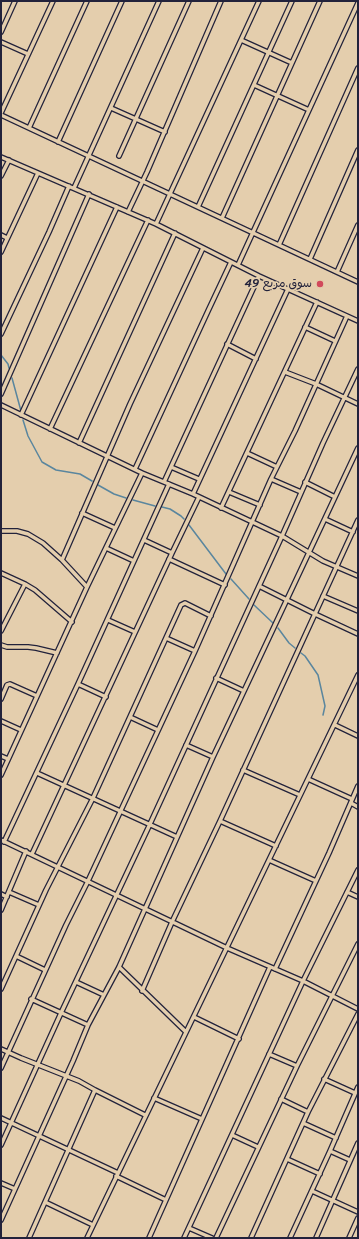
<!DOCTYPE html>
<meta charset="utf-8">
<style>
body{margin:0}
#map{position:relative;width:359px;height:1239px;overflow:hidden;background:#e4cead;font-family:Sriracha,sans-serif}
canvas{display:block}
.frame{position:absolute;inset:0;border:2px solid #22223b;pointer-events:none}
</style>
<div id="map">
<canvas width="359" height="1239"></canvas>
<div class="frame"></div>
</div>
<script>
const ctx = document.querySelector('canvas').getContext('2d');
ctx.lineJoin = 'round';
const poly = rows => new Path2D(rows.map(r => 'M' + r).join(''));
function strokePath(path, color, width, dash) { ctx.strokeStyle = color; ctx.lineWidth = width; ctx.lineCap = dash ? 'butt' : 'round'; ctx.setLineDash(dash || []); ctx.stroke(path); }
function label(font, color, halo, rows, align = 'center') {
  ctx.font = font + ' Sriracha,"Playpen Sans Arabic",sans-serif'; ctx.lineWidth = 3.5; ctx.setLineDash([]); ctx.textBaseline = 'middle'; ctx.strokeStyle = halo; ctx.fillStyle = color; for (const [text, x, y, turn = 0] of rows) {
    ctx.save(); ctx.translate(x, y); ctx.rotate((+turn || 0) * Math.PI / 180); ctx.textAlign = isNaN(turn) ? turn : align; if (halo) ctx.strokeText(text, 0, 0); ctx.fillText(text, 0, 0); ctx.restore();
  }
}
const stream = poly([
 [1,355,8,364,9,368],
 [12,378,21,411],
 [23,420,28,436,42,462,56,470,80,474,92,481],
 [98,485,114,494,126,498],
 [133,500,155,506],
 [162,507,170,509,181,516,184,519],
 [189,525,226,574],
 [231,579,249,599],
 [254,605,273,623],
 [278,628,289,643,295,648],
 [301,653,305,656,318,675,325,706,323,715]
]);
const street = poly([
 [1,32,15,1],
 [241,40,292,63],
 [1,42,28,54],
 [254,85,309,110],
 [111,108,165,132],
 [1,113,53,1],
 [1,115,358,282],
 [29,128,87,1],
 [58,142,122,1],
 [119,156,189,1],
 [1,157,156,224,259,276,358,321],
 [1,176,9,160],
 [74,188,159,1],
 [198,207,292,1],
 [128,212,147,172,221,1],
 [222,218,320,1],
 [156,224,259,1],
 [1,235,7,238],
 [279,245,358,68],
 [1,252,38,173],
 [310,259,358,150],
 [238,265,358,3],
 [337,272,358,225],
 [305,327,335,341],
 [1,334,49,232,69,186],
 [227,344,256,359],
 [285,372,316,384,358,404],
 [1,394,89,194],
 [1,405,142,473,193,494,282,536,323,561,358,576],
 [21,415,117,207],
 [50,429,148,220],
 [79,443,175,233],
 [247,453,277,467],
 [171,467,199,479],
 [135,469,208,311,231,262],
 [271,479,301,492],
 [164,482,259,276],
 [305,482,335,497],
 [229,492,260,505],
 [193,494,288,289],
 [221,508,317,302],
 [82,513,115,528],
 [325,519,353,532],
 [1,531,17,531,28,534,43,543,62,560,87,587],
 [144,540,172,553],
 [106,548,134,561],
 [169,559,225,585],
 [62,560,130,404,203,248],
 [1,573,25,584,35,590,72,622],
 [259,586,315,614,358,634],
 [323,596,358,611],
 [108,620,135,632],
 [1,631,25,584],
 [166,638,195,651],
 [1,645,7,647,28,647,36,648,57,653],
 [216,678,244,691],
 [78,684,106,697],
 [1,699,7,685,10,684,37,696],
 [130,717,158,730],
 [1,721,21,730],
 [335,725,358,736],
 [186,745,213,757],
 [1,756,8,759],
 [243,770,300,795],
 [37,773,177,837],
 [1,775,87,587,142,473],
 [308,779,352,799],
 [351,803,358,807],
 [220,821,276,846],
 [1,840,227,948,303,981,358,1009],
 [4,842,78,684,169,484],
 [32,854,172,553,199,497],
 [269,860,316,881],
 [9,892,39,905],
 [347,892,358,897],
 [1,894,7,897],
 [1,910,26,851],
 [16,956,45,970],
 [119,967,186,1032],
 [275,969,329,853,358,786],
 [76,982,104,995],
 [1,989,46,890,93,798,181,605,185,603,211,616],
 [142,991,172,922,220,821,358,520],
 [31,999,88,1025,119,967,213,757,358,448],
 [194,1017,239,1039],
 [1,1049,21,1058,79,1081,95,1090],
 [269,1054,297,1066],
 [1,1068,66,925,88,881,195,651,271,479,295,431,347,316],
 [324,1079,355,1093],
 [154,1098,202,1119],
 [281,1099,308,1112],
 [1,1118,118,1173],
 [303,1123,336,1138],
 [232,1135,258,1147],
 [1,1145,61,1013,150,824,282,536,323,443,358,369],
 [330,1151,350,1160],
 [287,1159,320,1174],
 [116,1176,166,1200],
 [1,1183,15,1189],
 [312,1191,358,1212],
 [45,1202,93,1225],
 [1,1220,73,1061,88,1025],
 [189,1228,212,1238],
 [29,1238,95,1090,145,1115],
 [87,1238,358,675],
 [149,1238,270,967],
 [184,1238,303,981,358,870],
 [216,1238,297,1066,358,944],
 [251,1238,308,1112,358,1014],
 [290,1238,330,1151,358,1087],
 [316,1238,358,1143],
 [349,1238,358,1218]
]);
const markers = [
 [320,284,4,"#d1495b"]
];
const poiNames = [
 ["سوق مربع 49",312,284]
];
strokePath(stream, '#5a869e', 1.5);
strokePath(street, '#22223b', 6);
strokePath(street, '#e4cead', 3.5);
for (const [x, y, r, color] of markers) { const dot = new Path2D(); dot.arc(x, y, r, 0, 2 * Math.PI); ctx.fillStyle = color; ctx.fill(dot); strokePath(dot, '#e4cead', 1.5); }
label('12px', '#22223b', '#e4cead', poiNames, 'right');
</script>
